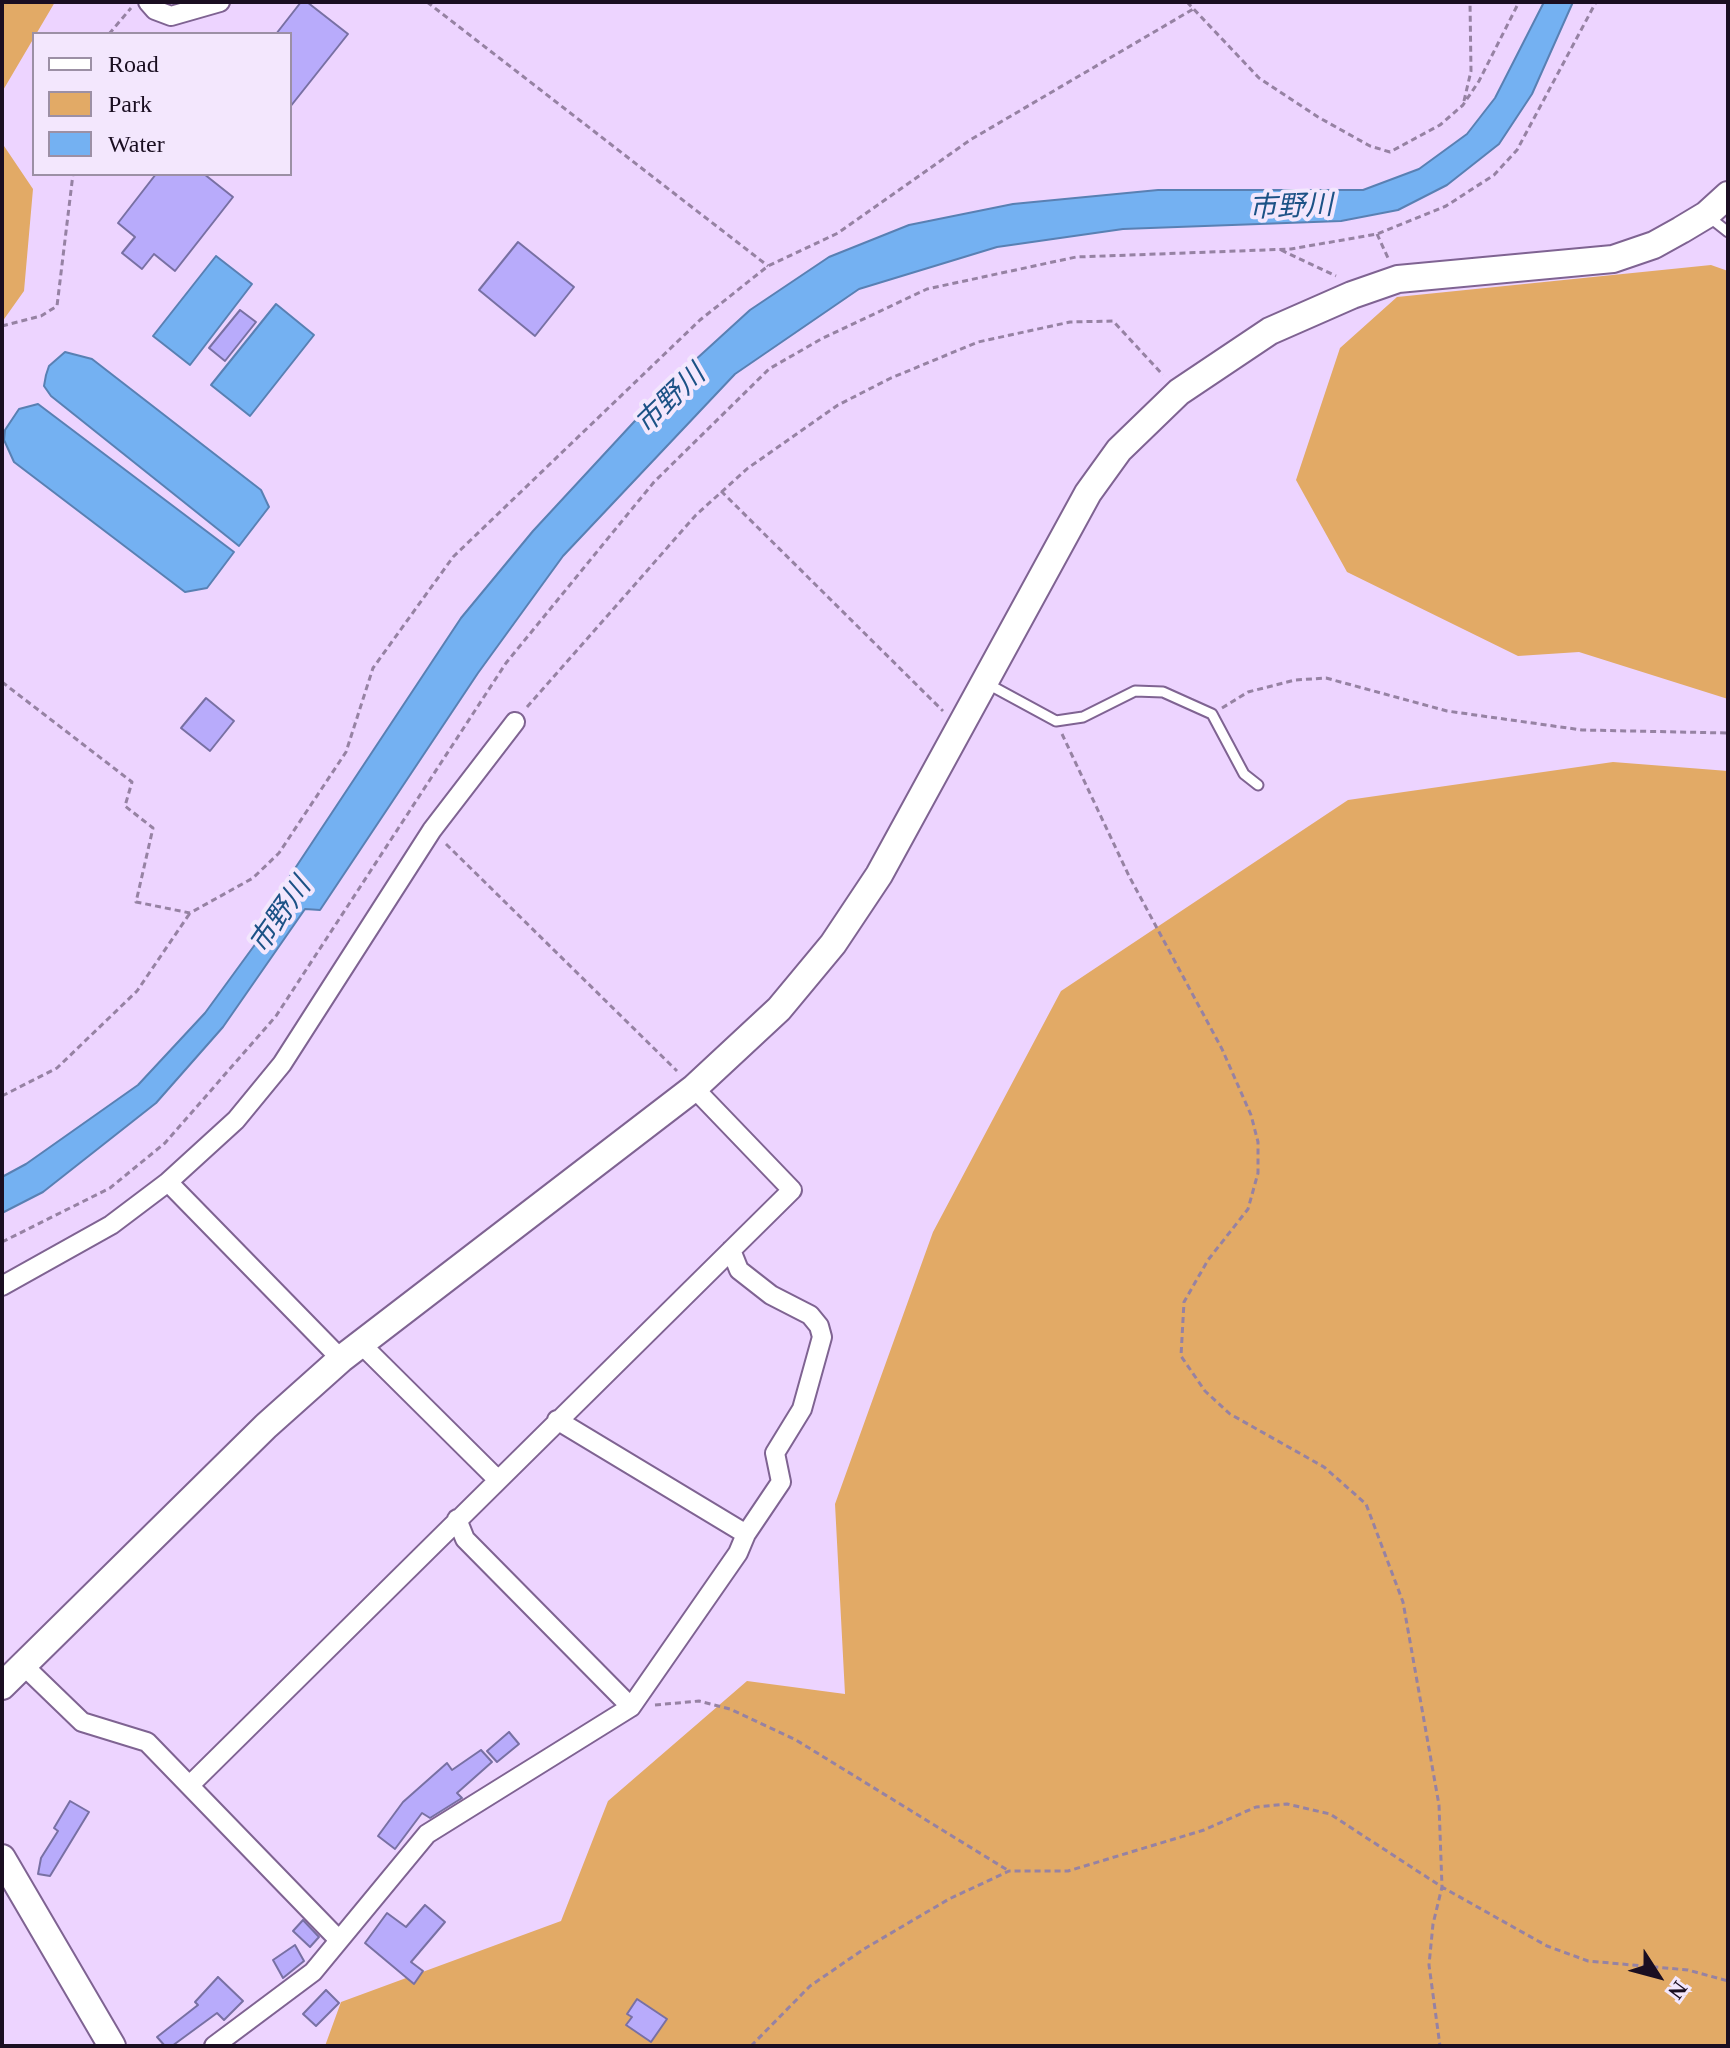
<!DOCTYPE html>
<meta charset="utf-8">
<style>
body{margin:0}
#map{position:relative;width:1730px;height:2048px;overflow:hidden;background:#edd4ff;font-family:"Times New Roman",serif}
canvas{display:block}
.frame{position:absolute;inset:0;border:4px solid #1a0e21;pointer-events:none}
.legend{position:absolute;left:32px;top:32px;width:260px;height:144px;box-sizing:border-box;background:#f3e7fd;border:2px solid #9c90a5;margin:0;padding:10px 14px;list-style:none;font-size:24px;color:#1a0e21}
.legend li{display:flex;align-items:center;gap:16px;height:40px}
.legend b{width:40px;border:2px solid #9c90a5}
.north{position:absolute;left:1618px;top:1936px;width:80px;height:80px;-webkit-text-stroke:6px #f3e7fd;paint-order:stroke;rotate:126deg;font-size:22px;font-weight:700;line-height:32px;text-align:center;color:#1a0e21}
.north::after{content:'';display:block;margin:auto;width:28px;height:36px;background:#1a0e21;clip-path:polygon(50% 0,100% 100%,50% 72%,0 100%)}
</style>
<div id="map">
<canvas width="1730" height="2048"></canvas>
<div class="frame"></div>
<ul class="legend">
<li><b style="height:10px;background:#fff"></b>Road</li>
<li><b style="height:22px;background:#e2aa66"></b>Park</li>
<li><b style="height:22px;background:#74b1f2"></b>Water</li>
</ul>
<div class="north">N</div>
</div>
<script>
const ctx = document.querySelector('canvas').getContext('2d');
ctx.lineJoin = 'round';
function fill(path, color) { ctx.fillStyle = color; ctx.fill(path, 'evenodd'); }
const poly = rows => new Path2D(rows.map(r => 'M' + r).join(''));
function strokePath(path, color, width, dash) { ctx.strokeStyle = color; ctx.lineWidth = width; ctx.lineCap = dash ? 'butt' : 'round'; ctx.setLineDash(dash || []); ctx.stroke(path); }
function label(font, color, halo, rows, align = 'center') {
  ctx.font = font + ' "Times New Roman","Noto Sans JP",serif'; ctx.lineWidth = 8; ctx.setLineDash([]); ctx.textBaseline = 'middle'; ctx.strokeStyle = halo; ctx.fillStyle = color; for (const [text, x, y, turn = 0] of rows) {
    ctx.save(); ctx.translate(x, y); ctx.rotate((+turn || 0) * Math.PI / 180); ctx.textAlign = isNaN(turn) ? turn : align; if (halo) ctx.strokeText(text, 0, 0); ctx.fillText(text, 0, 0); ctx.restore();
  }
}
const green = poly([
 [2,2,55,2,2,92],
 [2,143,33,189,24,291,2,322],
 [1711,265,1728,271,1728,699,1579,652,1518,656,1347,572,1296,480,1340,348,1397,297],
 [1613,762,1728,771,1728,2046,325,2046,341,2002,561,1921,608,1801,747,1681,845,1694,835,1504,933,1232,1061,991,1348,800]
]);
const water = poly([
 [1544,2,1573,2,1532,94,1499,144,1447,185,1398,210,1341,221,1123,229,997,247,859,289,735,374,563,556,478,673,320,910,305,909,223,1027,156,1103,43,1192,2,1213,2,1177,26,1164,138,1085,205,1013,289,898,284,885,461,618,533,531,670,383,750,310,829,257,909,225,1013,204,1158,190,1363,190,1419,169,1467,134,1495,98,1544,2],
 [216,256,252,284,190,365,153,336,216,256],
 [276,304,314,335,250,416,211,385,276,304],
 [65,352,92,359,261,490,269,507,239,546,51,396,44,386,46,375,49,366,65,352],
 [38,404,234,552,207,588,185,592,14,462,4,440,5,430,19,409,38,404]
]);
const building = poly([
 [301,2,307,2,348,34,290,107,290,34,276,34,301,2],
 [156,174,204,174,233,197,175,271,154,254,142,269,122,253,135,237,118,223,156,174],
 [518,242,574,287,535,336,479,290,518,242],
 [240,310,256,322,225,361,209,348,240,310],
 [206,698,234,721,210,751,181,728,206,698],
 [509,1732,519,1744,497,1762,487,1751,509,1732],
 [481,1750,492,1762,457,1793,462,1798,430,1818,422,1813,395,1849,378,1836,403,1802,447,1763,452,1770,481,1750],
 [70,1801,89,1812,50,1876,38,1874,41,1858,58,1831,54,1828,70,1801],
 [425,1905,445,1922,411,1962,423,1971,414,1984,365,1943,387,1913,406,1927,425,1905],
 [303,1920,319,1937,310,1947,293,1931,303,1920],
 [295,1945,304,1961,283,1978,273,1960,295,1945],
 [218,1977,243,2001,224,2020,217,2013,172,2046,165,2046,157,2037,198,2005,195,2002,218,1977],
 [326,1990,339,2003,316,2026,303,2014,326,1990],
 [637,1999,667,2019,651,2042,626,2025,632,2017,627,2014,637,1999]
]);
const path = poly([
 [427,2,768,266],
 [1187,2,1259,78,1318,117,1370,146,1390,152,1440,125,1463,105,1479,81,1519,2],
 [109,34,131,8],
 [1464,101,1471,71,1470,2],
 [1377,234,1388,258],
 [1281,250,1336,276],
 [2,326,41,316,57,306,73,174],
 [721,491,943,711],
 [2,682,132,782,125,806,153,828,136,902,190,913,253,878,279,853,346,752,373,668,453,557,700,320,768,266,838,233,970,140,1195,8],
 [527,707,696,515,748,468,838,405,891,378,978,342,1070,322,1113,321,1163,375],
 [1222,708,1248,692,1295,680,1326,678,1447,711,1582,730,1728,733],
 [1062,734,1129,876,1222,1049,1251,1115,1258,1142,1258,1173,1248,1209,1208,1260,1184,1302,1181,1356,1205,1391,1230,1414,1324,1467,1366,1504,1403,1602,1439,1805,1442,1887,1433,1924,1429,1965,1440,2046],
 [446,844,677,1071],
 [2,1096,57,1068,137,991,190,913],
 [2,1242,110,1188,165,1143,276,1016,506,663,654,482,769,369,821,339,927,289,1076,257,1291,249,1377,234,1446,206,1494,175,1517,150,1596,2],
 [655,1705,699,1701,730,1709,796,1740,1009,1871],
 [751,2046,810,1986,864,1949,949,1899,1009,1871,1068,1871,1204,1830,1256,1807,1287,1804,1330,1814,1442,1887,1547,1946,1588,1961,1688,1970,1728,1981]
]);
const lane = poly([
 [1709,217,1728,232],
 [986,683,1056,721,1083,717,1135,691,1163,692,1212,714,1244,774,1258,785]
]);
const street = poly([
 [148,2,155,10,171,16,220,2],
 [168,1182,341,1359],
 [731,1250,739,1270,771,1295,810,1315,819,1326,822,1337,802,1409,775,1453,781,1482,746,1534],
 [2,1286,111,1225,168,1182,236,1120,282,1064,432,830,515,722],
 [360,1343,497,1479],
 [457,1519,465,1539,631,1707],
 [24,1666,82,1722,147,1742,337,1938],
 [191,1784,792,1190,694,1088],
 [214,2046,313,1972,427,1834,631,1707,738,1553,746,1534,557,1420]
]);
const secondary = poly([
 [2,1686,266,1426,341,1359,694,1088,779,1009,833,944,879,875,1088,493,1119,450,1179,392,1270,331,1352,295,1398,279,1613,259,1654,245,1681,230,1706,215,1728,195],
 [2,1858,112,2046]
]);
const waterNames = [
 ["市野川",1291,208,-2],
 ["市野川",671,400,-44],
 ["市野川",281,916,-55]
];
fill(green, '#e2aa66');
fill(water, '#74b1f2');
strokePath(water, '#5980b3', 2);
fill(building, '#b8abfb');
strokePath(building, '#7870a3', 2);
strokePath(lane, '#7f6392', 13);
strokePath(street, '#7f6392', 22);
strokePath(secondary, '#7f6392', 30);
strokePath(path, '#9682a3', 3, [6, 4]);
strokePath(lane, '#fff', 9);
strokePath(street, '#fff', 18);
strokePath(secondary, '#fff', 26);
label('italic 28px', '#1c5286', '#f3e7fd', waterNames);
</script>
